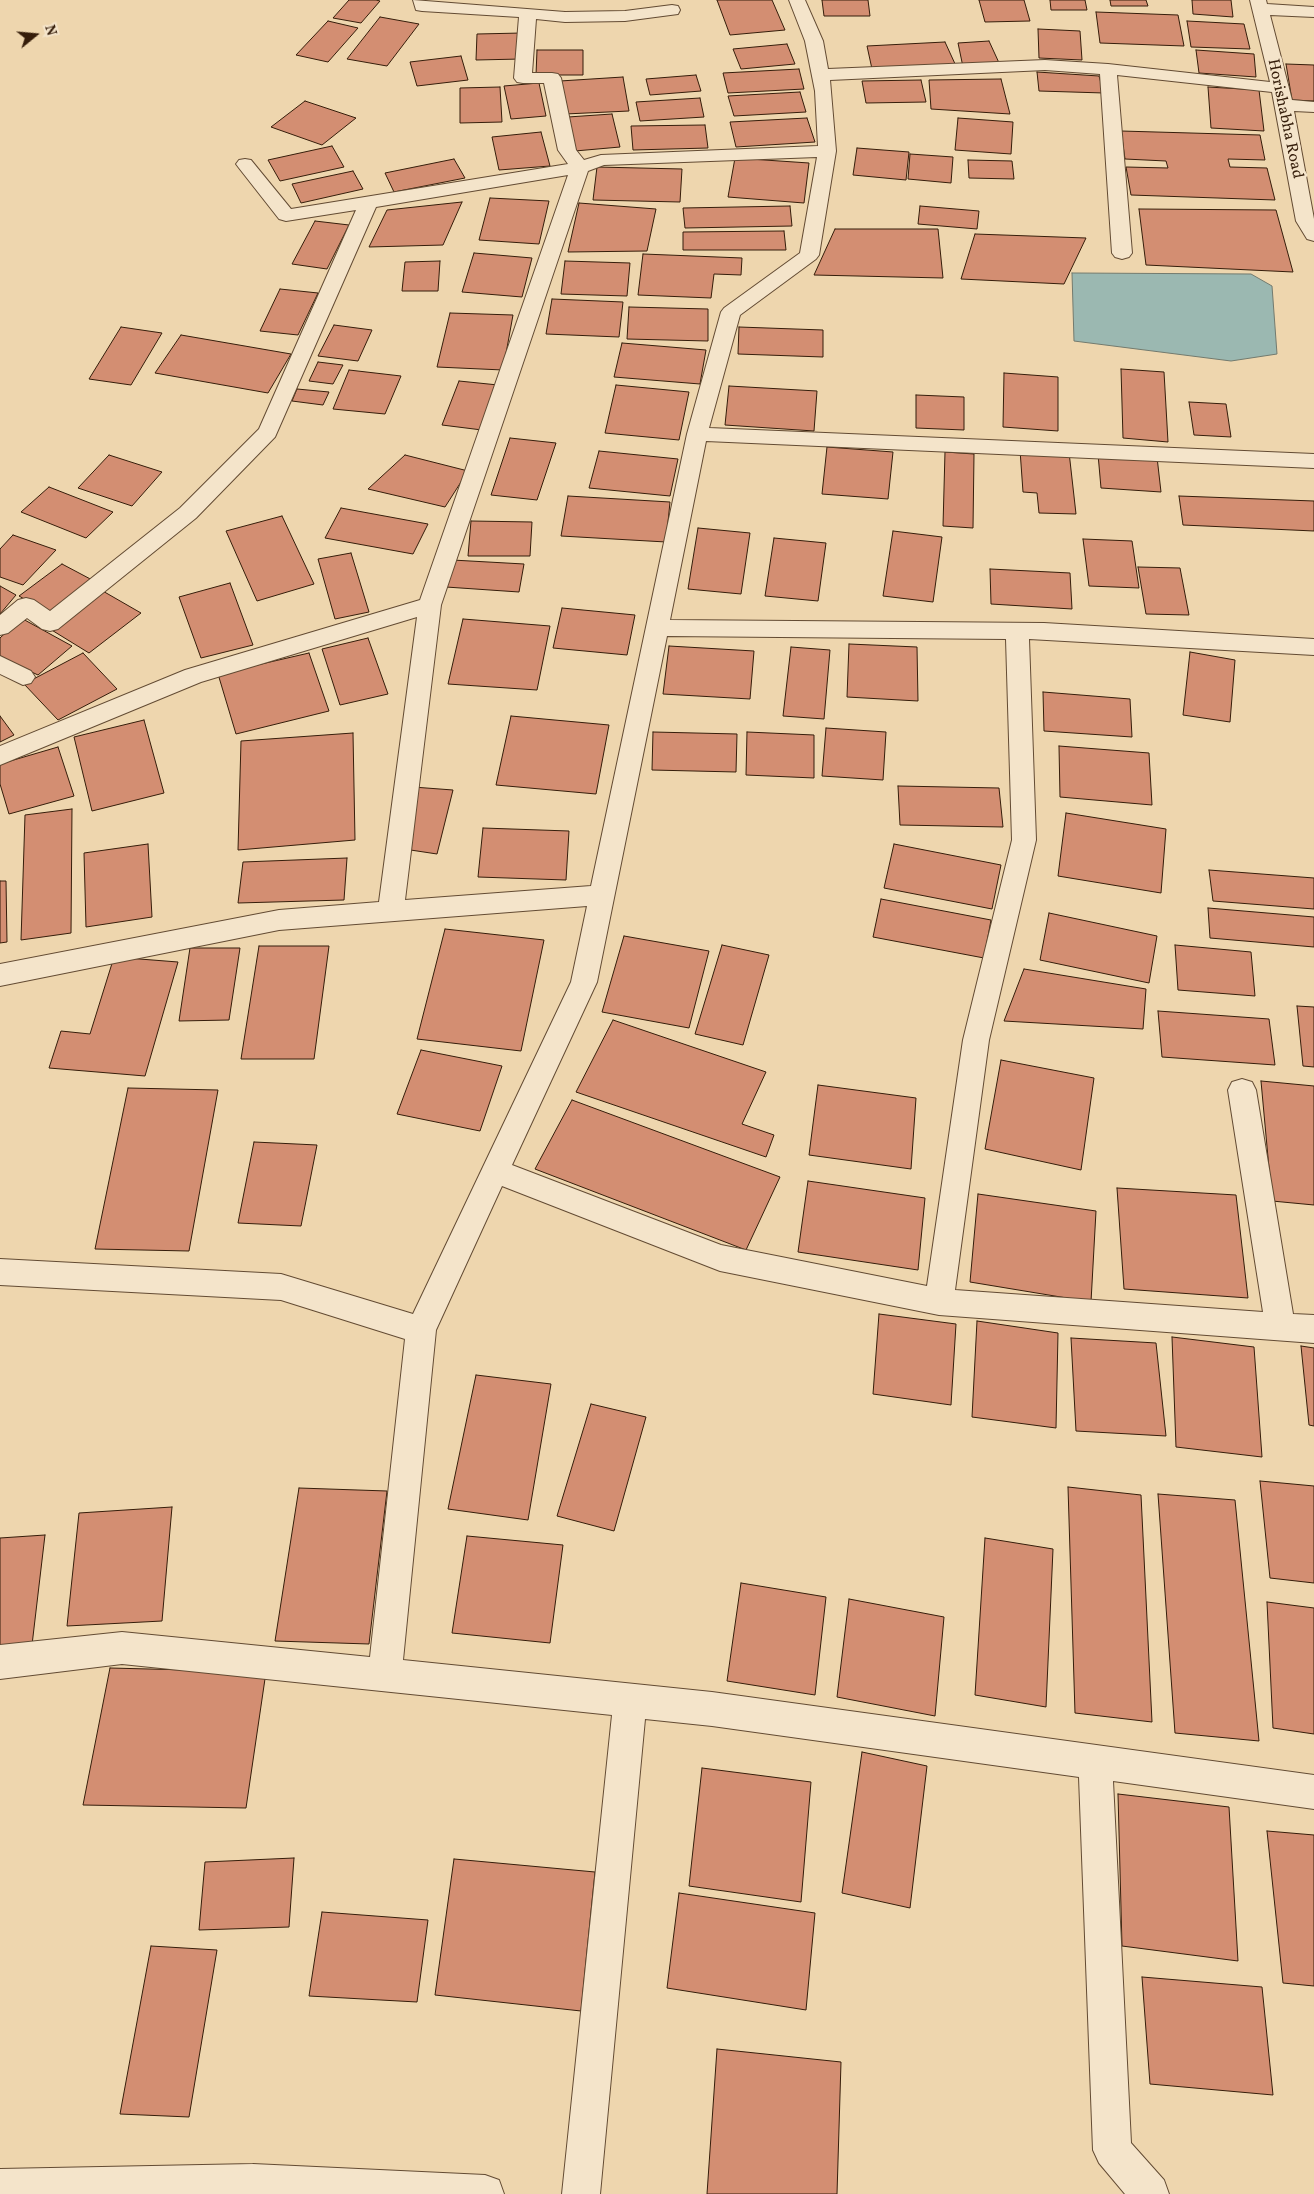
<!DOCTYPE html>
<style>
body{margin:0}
#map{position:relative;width:1314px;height:2194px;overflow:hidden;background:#eed6ae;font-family:Vollkorn,serif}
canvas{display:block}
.north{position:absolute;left:10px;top:10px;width:50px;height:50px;-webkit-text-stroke:4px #f4e4ca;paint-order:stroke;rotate:73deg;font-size:14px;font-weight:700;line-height:20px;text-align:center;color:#351d0a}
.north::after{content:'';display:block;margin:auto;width:18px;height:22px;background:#351d0a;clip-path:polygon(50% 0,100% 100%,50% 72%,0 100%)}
</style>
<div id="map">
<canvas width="1314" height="2194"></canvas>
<div class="north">N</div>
</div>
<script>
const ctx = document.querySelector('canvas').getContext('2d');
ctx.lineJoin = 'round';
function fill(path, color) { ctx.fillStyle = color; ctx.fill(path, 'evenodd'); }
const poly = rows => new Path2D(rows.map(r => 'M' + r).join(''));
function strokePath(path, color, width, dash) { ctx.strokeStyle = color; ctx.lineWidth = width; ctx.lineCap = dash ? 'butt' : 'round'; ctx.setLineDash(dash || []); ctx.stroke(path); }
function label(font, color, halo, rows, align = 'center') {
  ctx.font = font + ' Vollkorn,serif'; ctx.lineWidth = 5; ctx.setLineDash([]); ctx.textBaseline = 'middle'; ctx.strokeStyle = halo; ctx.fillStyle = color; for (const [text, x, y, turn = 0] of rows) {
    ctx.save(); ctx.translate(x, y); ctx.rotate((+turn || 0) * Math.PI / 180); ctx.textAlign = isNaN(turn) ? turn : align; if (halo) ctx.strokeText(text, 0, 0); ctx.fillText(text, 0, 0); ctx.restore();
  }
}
const water = poly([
 [1072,273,1251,274,1272,286,1277,354,1231,361,1074,341,1072,273]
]);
const building = poly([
 [349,0,376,0,380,1,361,23,333,18,349,0],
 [717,0,772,0,785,30,730,35,717,0],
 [822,0,868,0,870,16,824,16,822,0],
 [979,0,1024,0,1030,21,985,22,979,0],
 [1050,0,1085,0,1087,10,1051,10,1050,0],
 [1110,0,1146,0,1148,6,1111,6,1110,0],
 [1192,0,1231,0,1233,17,1193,14,1192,0],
 [1096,12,1178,15,1184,46,1100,43,1096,12],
 [380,17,419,24,387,66,347,59,380,17],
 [328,21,358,28,328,62,296,55,328,21],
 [1187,21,1244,24,1250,49,1191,47,1187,21],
 [1038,29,1080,31,1082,60,1039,58,1038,29],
 [522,33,521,59,476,60,477,34,522,33],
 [989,41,1000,65,963,67,958,43,989,41],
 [945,42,956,66,872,69,867,46,945,42],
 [787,44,795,64,741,69,733,49,787,44],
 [537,50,583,50,583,75,536,75,537,50],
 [1196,50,1254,54,1256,77,1199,73,1196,50],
 [461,56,468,80,417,86,410,62,461,56],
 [1286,64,1314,65,1314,101,1292,100,1286,64],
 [799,69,804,89,728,93,723,73,799,69],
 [1037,72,1099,76,1104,93,1039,91,1037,72],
 [696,75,701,91,650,95,646,79,696,75],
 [623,77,629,111,565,114,560,81,623,77],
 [1001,79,1010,114,931,109,929,80,1001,79],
 [921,80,926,102,866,103,862,81,921,80],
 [539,83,546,116,511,119,504,86,539,83],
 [500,87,502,122,460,123,460,88,500,87],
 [1208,87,1259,90,1264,131,1211,128,1208,87],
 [800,92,806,112,734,116,728,96,800,92],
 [700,98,704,117,640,121,636,102,700,98],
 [305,101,356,118,322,145,271,127,305,101],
 [612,114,620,147,575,151,568,117,612,114],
 [807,118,815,142,736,147,730,122,807,118],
 [958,118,1013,122,1011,154,955,150,958,118],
 [705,125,708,148,633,150,631,126,705,125],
 [1121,131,1260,135,1265,160,1228,159,1230,167,1267,168,1275,200,1131,195,1126,167,1168,168,1166,161,1125,159,1121,131],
 [541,132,550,166,499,170,492,137,541,132],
 [332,146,344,167,280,181,268,160,332,146],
 [857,148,909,152,906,180,853,175,857,148],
 [910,154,953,157,951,183,908,179,910,154],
 [735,158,809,163,804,203,728,197,735,158],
 [454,159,465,178,394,192,385,173,454,159],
 [968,160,1012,161,1014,179,969,178,968,160],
 [597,167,682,169,680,202,593,200,597,167],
 [353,171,363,189,301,203,292,184,353,171],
 [490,198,549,201,539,244,479,240,490,198],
 [462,202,443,245,369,247,387,210,462,202],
 [579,203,656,209,647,251,568,252,579,203],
 [790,206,792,226,685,228,683,208,790,206],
 [920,206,979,211,977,229,918,224,920,206],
 [1139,209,1276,210,1293,272,1146,265,1139,209],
 [315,221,349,225,327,269,292,264,315,221],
 [835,229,938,229,943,278,814,275,835,229],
 [784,231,786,250,683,250,683,232,784,231],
 [975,234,1086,238,1064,284,961,279,975,234],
 [474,253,532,258,522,297,462,292,474,253],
 [643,254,742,258,741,275,714,274,711,298,638,295,643,254],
 [440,261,438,291,402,291,405,262,440,261],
 [565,261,630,263,627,296,561,294,565,261],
 [280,289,318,293,298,335,260,331,280,289],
 [552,299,623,302,619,337,546,334,552,299],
 [629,307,708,309,708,341,627,339,629,307],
 [450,313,513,315,503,370,437,367,450,313],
 [334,325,372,330,358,361,318,356,334,325],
 [121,327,162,333,131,385,89,379,121,327],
 [739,327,823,330,823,357,738,354,739,327],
 [181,335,291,354,268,393,155,373,181,335],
 [622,343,706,350,700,384,614,377,622,343],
 [318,362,343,365,333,384,309,381,318,362],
 [1121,369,1164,372,1168,442,1123,438,1121,369],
 [349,370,401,376,385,414,333,409,349,370],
 [1004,373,1058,377,1058,431,1003,427,1004,373],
 [459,381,498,385,482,430,442,425,459,381],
 [616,385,689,392,679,440,605,433,616,385],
 [729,386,817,391,814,431,725,425,729,386],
 [297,389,329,392,323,405,292,401,297,389],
 [916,395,964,397,964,430,916,428,916,395],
 [1189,402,1226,404,1231,437,1194,435,1189,402],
 [510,438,556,443,537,500,491,495,510,438],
 [827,447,893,452,888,499,822,494,827,447],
 [1020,450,1069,452,1076,514,1039,513,1037,493,1023,492,1020,450],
 [599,451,678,459,670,496,589,488,599,451],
 [945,452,974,454,973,528,943,526,945,452],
 [1098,454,1157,457,1161,492,1101,488,1098,454],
 [109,455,162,472,132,506,78,488,109,455],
 [405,455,468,471,445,507,368,489,405,455],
 [49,487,113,512,86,538,21,512,49,487],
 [568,496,670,502,666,542,561,536,568,496],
 [1179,496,1314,501,1314,531,1183,525,1179,496],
 [341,508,428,524,413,554,325,538,341,508],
 [282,516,314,584,257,601,226,531,282,516],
 [471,521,532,522,530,556,468,556,471,521],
 [698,528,750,533,741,594,688,589,698,528],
 [893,531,942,537,933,602,883,596,893,531],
 [13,535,56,550,23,585,0,577,0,549,13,535],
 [774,538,826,543,818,601,765,596,774,538],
 [1083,539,1132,541,1139,588,1089,586,1083,539],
 [351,553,369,612,335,619,318,559,351,553],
 [452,560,524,564,519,592,446,587,452,560],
 [62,564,96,582,54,616,19,596,62,564],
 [1138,567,1180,568,1189,615,1146,614,1138,567],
 [990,569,1070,573,1072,609,991,604,990,569],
 [230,583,253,645,201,658,179,597,230,583],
 [0,586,16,595,0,614,0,586],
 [101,590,141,613,89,653,50,629,101,590],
 [562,608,635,615,627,655,553,648,562,608],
 [21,618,72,646,38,675,0,657,0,638,21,618],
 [463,619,550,626,537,690,448,684,463,619],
 [368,638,388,694,340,705,322,649,368,638],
 [849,644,917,647,918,701,847,697,849,644],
 [669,646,754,651,750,699,663,694,669,646],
 [791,647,830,650,824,719,783,716,791,647],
 [1190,652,1235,660,1230,722,1183,715,1190,652],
 [83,653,117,689,58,720,24,684,83,653],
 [309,653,329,711,236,734,218,674,309,653],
 [1043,692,1130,699,1132,737,1044,731,1043,692],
 [0,716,14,735,0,742,0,716],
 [511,716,609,725,596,794,496,785,511,716],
 [144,720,164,793,92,811,74,737,144,720],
 [826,728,886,732,883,780,822,776,826,728],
 [653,732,737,734,736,772,652,770,653,732],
 [747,732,814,735,814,778,746,775,747,732],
 [353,733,355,840,238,850,241,741,353,733],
 [1059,746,1149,753,1152,805,1060,797,1059,746],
 [58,747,74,796,9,814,0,784,0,764,58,747],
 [898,786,999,788,1003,827,900,825,898,786],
 [413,787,453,790,437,854,404,849,413,787],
 [72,809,71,933,21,940,25,815,72,809],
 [1066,813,1166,829,1161,893,1058,876,1066,813],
 [483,828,569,831,566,880,478,877,483,828],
 [148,844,152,917,86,927,84,853,148,844],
 [894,844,1001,865,992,909,884,888,894,844],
 [347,858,344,900,238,903,243,862,347,858],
 [1209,870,1314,878,1314,909,1213,901,1209,870],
 [0,881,6,881,7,942,0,943,0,881],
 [881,899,991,920,984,958,873,937,881,899],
 [1208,908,1314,917,1314,947,1210,938,1208,908],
 [1049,913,1157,936,1149,983,1040,960,1049,913],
 [445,929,544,940,521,1051,417,1039,445,929],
 [624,936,709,951,689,1028,602,1012,624,936],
 [722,945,769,955,743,1045,695,1034,722,945],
 [1175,945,1251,952,1255,996,1178,990,1175,945],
 [259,946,329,946,314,1059,241,1059,259,946],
 [190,948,240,948,229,1020,179,1021,190,948],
 [114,957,178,962,145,1076,49,1068,61,1031,90,1034,114,957],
 [1024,969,1146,989,1143,1029,1004,1021,1024,969],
 [1297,1006,1314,1007,1314,1067,1303,1066,1297,1006],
 [1158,1011,1269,1019,1275,1065,1162,1057,1158,1011],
 [613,1020,766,1072,742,1124,774,1135,766,1157,576,1092,613,1020],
 [421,1050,502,1066,480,1131,397,1114,421,1050],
 [1001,1060,1094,1078,1081,1170,985,1149,1001,1060],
 [1261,1081,1314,1086,1314,1205,1272,1201,1261,1081],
 [818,1085,916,1098,911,1169,809,1155,818,1085],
 [128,1088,218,1090,189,1251,95,1249,128,1088],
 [572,1100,780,1177,746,1250,535,1169,572,1100],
 [254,1142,317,1145,301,1226,238,1223,254,1142],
 [808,1181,925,1198,918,1270,798,1252,808,1181],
 [1117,1188,1236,1195,1248,1298,1124,1289,1117,1188],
 [978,1194,1096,1211,1091,1302,970,1282,978,1194],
 [879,1314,956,1324,951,1405,873,1394,879,1314],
 [977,1321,1058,1333,1056,1428,972,1417,977,1321],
 [1172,1337,1254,1347,1262,1457,1176,1447,1172,1337],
 [1071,1338,1156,1343,1166,1436,1076,1431,1071,1338],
 [1301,1346,1314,1348,1314,1426,1309,1425,1301,1346],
 [476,1375,551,1384,528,1520,448,1509,476,1375],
 [591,1404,646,1417,614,1531,557,1516,591,1404],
 [1260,1481,1314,1486,1314,1583,1270,1578,1260,1481],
 [1068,1487,1141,1495,1152,1722,1075,1713,1068,1487],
 [299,1488,387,1491,369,1644,275,1641,299,1488],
 [1158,1494,1235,1500,1259,1741,1175,1733,1158,1494],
 [172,1507,162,1621,67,1626,79,1513,172,1507],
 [45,1535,32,1645,0,1647,0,1538,45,1535],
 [467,1536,563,1545,550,1643,452,1633,467,1536],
 [985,1538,1053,1549,1046,1707,975,1695,985,1538],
 [741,1583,826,1597,815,1695,727,1681,741,1583],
 [849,1599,944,1617,935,1716,837,1697,849,1599],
 [1267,1602,1314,1608,1314,1734,1273,1728,1267,1602],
 [110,1668,266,1672,246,1808,83,1805,110,1668],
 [862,1752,927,1766,910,1908,842,1893,862,1752],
 [702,1768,811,1782,801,1902,689,1886,702,1768],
 [1118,1794,1229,1807,1238,1961,1122,1946,1118,1794],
 [1267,1831,1314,1835,1314,1986,1283,1983,1267,1831],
 [294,1858,289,1927,199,1930,205,1862,294,1858],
 [454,1859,595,1872,581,2011,435,1995,454,1859],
 [679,1893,815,1913,806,2010,667,1988,679,1893],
 [322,1912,428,1920,417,2002,309,1996,322,1912],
 [151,1946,217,1950,189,2117,120,2114,151,1946],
 [1142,1977,1262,1987,1273,2095,1150,2084,1142,1977],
 [717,2049,841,2062,837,2194,707,2194,717,2049]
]);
const minor = poly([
 [413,0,565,12,625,11,672,5,678,6,680,10,678,14,625,21,565,22,536,19,532,73,552,73,558,74,561,78,576,150,584,160,601,155,818,146,815,91,805,41,789,0,805,0,823,41,828,69,1045,60,1108,64,1270,82,1250,0,1266,0,1267,4,1314,7,1314,17,1270,15,1292,100,1314,102,1314,112,1294,111,1314,219,1314,241,1307,239,1296,221,1272,92,1117,75,1132,253,1129,257,1122,259,1115,257,1112,253,1100,74,1045,70,830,80,836,151,819,255,816,259,740,315,709,428,1314,454,1314,468,706,441,670,620,1044,623,1314,639,1314,655,1029,639,1036,840,989,1040,955,1290,1263,1312,1228,1090,1232,1082,1242,1079,1252,1082,1256,1090,1293,1314,1314,1315,1314,1343,939,1315,720,1271,502,1186,436,1330,403,1660,712,1692,1314,1775,1314,1809,1113,1781,1131,2143,1164,2180,1169,2194,1125,2194,1099,2163,1093,2150,1079,1777,712,1726,645,1719,600,2194,562,2194,612,1715,122,1664,0,1679,0,1645,122,1632,370,1657,405,1339,281,1300,0,1285,0,1259,281,1274,413,1314,571,982,587,906,279,930,0,986,0,964,279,910,379,902,417,617,201,682,0,765,0,746,185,670,420,600,568,175,376,207,275,437,196,518,58,629,50,631,42,629,27,618,8,633,0,635,0,615,18,600,26,598,34,600,50,611,180,508,259,429,356,210,286,221,279,219,239,168,236,164,239,160,245,159,251,160,291,209,568,164,558,150,544,83,523,83,517,82,514,78,519,17,422,11,416,10,413,0],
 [817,157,800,253,724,308,721,312,687,434,591,886,405,900,441,605,588,171,604,165,817,157],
 [667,636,1006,639,1012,840,963,1040,927,1286,721,1245,512,1165,597,982,667,636],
 [0,656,31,671,35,677,31,683,23,685,0,674,0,656],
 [253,2164,485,2175,499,2180,504,2194,0,2194,0,2169,253,2164]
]);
const farStreetnames = [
 ["Horishabha Road",1284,119,78]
];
fill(water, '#9bb8b1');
strokePath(water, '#727a6e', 1);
fill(building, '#d38e72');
strokePath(building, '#351d0a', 1);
strokePath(minor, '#634b33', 2);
fill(minor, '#f4e4ca');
label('16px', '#351d0a', '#f4e4ca', farStreetnames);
</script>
